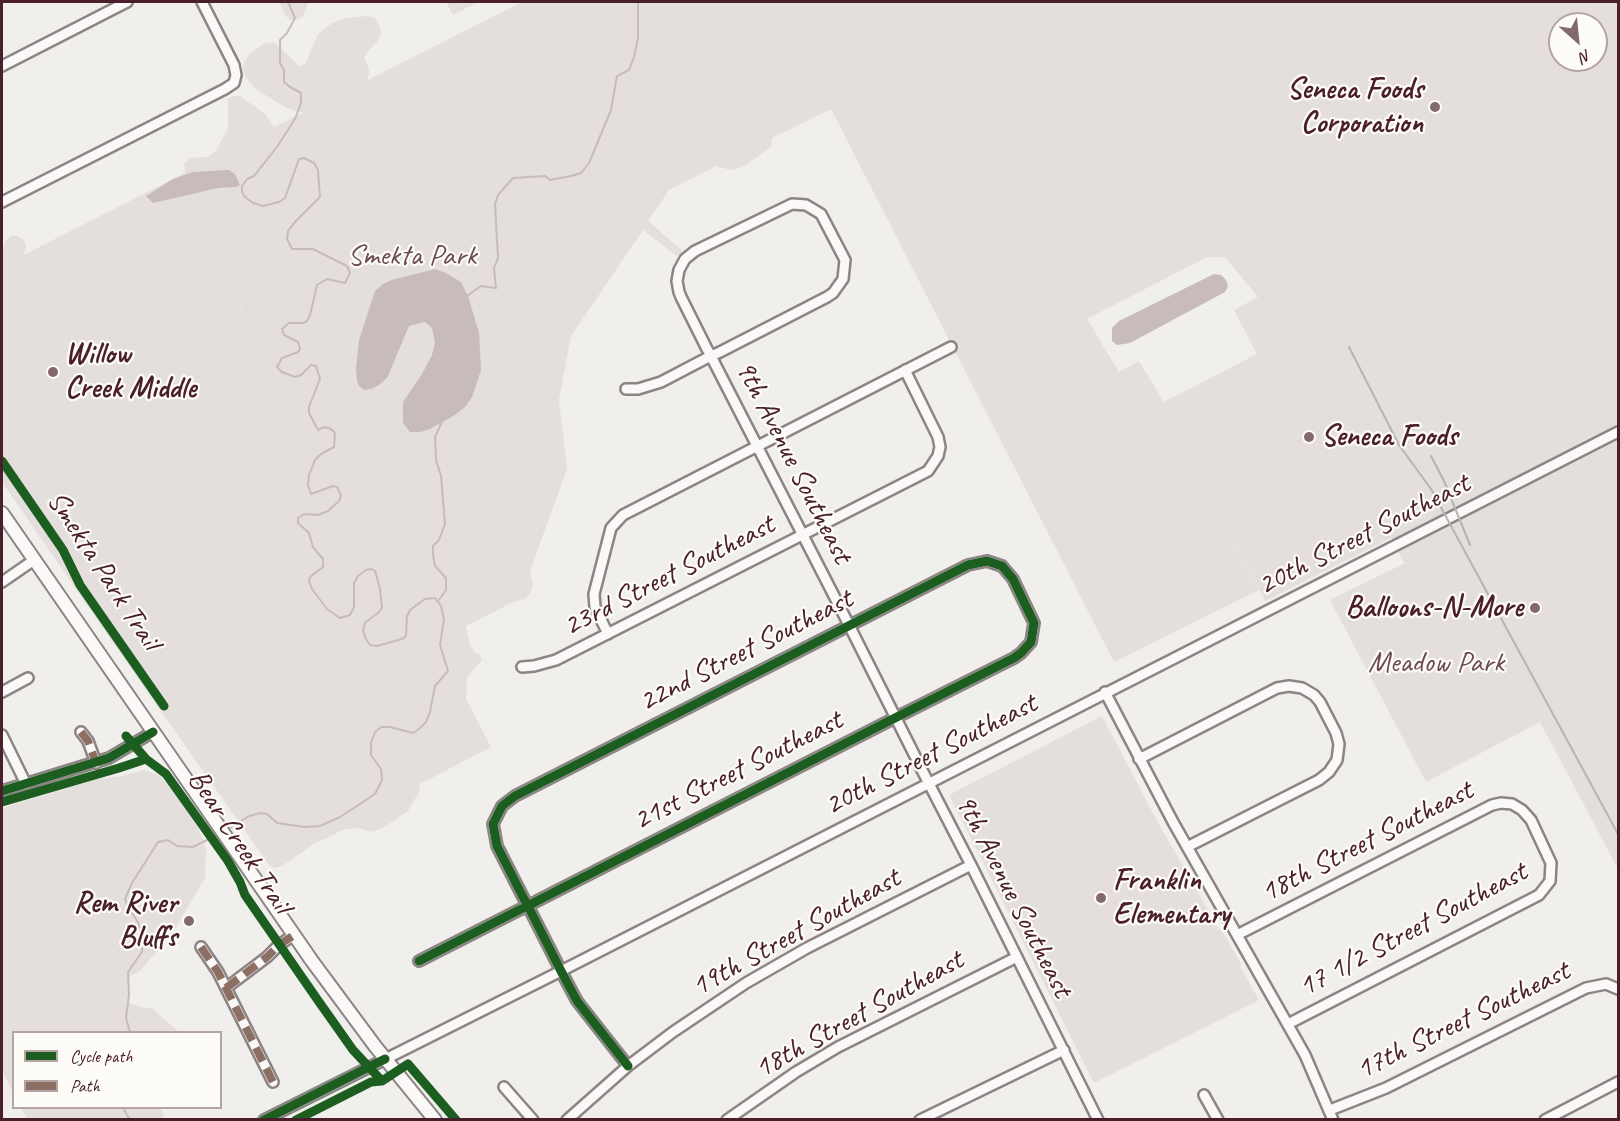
<!DOCTYPE html>
<style>
body{margin:0}
#map{position:relative;width:1620px;height:1121px;overflow:hidden;background:#f1efec;font-family:Caveat,sans-serif}
canvas{display:block}
.frame{position:absolute;inset:0;border:3px solid #4a1f2b;pointer-events:none}
.legend{position:absolute;left:12px;top:1031px;width:210px;height:78px;box-sizing:border-box;background:#fdfcf7;border:2px solid #b5a4a5;margin:0;padding:8px 10px;list-style:none;font-size:18px;color:#4a1f2b}
.legend li{display:flex;align-items:center;gap:12px;height:30px}
.legend b{width:30px;border:2px solid #b5a4a5}
.north{position:absolute;left:1548px;top:12px;width:60px;height:60px;box-sizing:border-box;background:#fdfcf7;border:2px solid #b5a4a5;border-radius:50%;rotate:153deg;font-size:16px;font-weight:700;line-height:24px;text-align:center;color:#4a1f2b}
.north::after{content:'';display:block;margin:auto;width:21px;height:27px;background:#84686f;clip-path:polygon(50% 0,100% 100%,50% 72%,0 100%)}
</style>
<div id="map">
<canvas width="1620" height="1121"></canvas>
<div class="frame"></div>
<ul class="legend">
<li><b style="height:8px;background:#1b5e20"></b>Cycle path</li>
<li><b style="height:8px;background:#8d6e63"></b>Path</li>
</ul>
<div class="north">N</div>
</div>
<script>
const ctx = document.querySelector('canvas').getContext('2d');
ctx.lineJoin = 'round';
function fill(path, color) { ctx.fillStyle = color; ctx.fill(path, 'evenodd'); }
const poly = rows => new Path2D(rows.map(r => 'M' + r).join(''));
function strokePath(path, color, width, dash) { ctx.strokeStyle = color; ctx.lineWidth = width; ctx.lineCap = dash ? 'butt' : 'round'; ctx.setLineDash(dash || []); ctx.stroke(path); }
function label(font, color, halo, rows, align = 'center') {
  ctx.font = font + ' Caveat,sans-serif'; ctx.lineWidth = 4.5; ctx.setLineDash([]); ctx.textBaseline = 'middle'; ctx.strokeStyle = halo; ctx.fillStyle = color; for (const [text, x, y, turn = 0] of rows) {
    ctx.save(); ctx.translate(x, y); ctx.rotate((+turn || 0) * Math.PI / 180); ctx.textAlign = isNaN(turn) ? turn : align; if (halo) ctx.strokeText(text, 0, 0); ctx.fillText(text, 0, 0); ctx.restore();
  }
}
const built = poly([
 [1323,2,1455,2,1618,248,1618,869,1462,575,1422,596,1391,538,1265,601,1164,402,1257,354,1234,310,1258,297,1225,257,1220,224,1149,146,1273,34],
 [214,158,283,540,118,650,2,482,2,266],
 [1102,716,1155,817,1259,1000,1094,1083,949,795]
]);
const green = poly([
 [279,2,309,2,303,16,299,19,290,20,285,15],
 [446,2,478,2,453,15],
 [522,2,1323,2,1273,34,1149,146,1220,224,1225,257,1207,257,1087,319,1119,372,1139,361,1164,402,1259,590,1114,662,831,109,772,138,771,147,743,167,731,170,716,166,669,190,648,221,683,251,677,256,643,230,571,336,559,400,567,469,530,571,533,583,531,593,525,599,513,602,466,626,470,644,474,652,480,655,482,660,467,677,466,699,491,747,420,784,419,792,408,811,383,828,371,832,358,828,343,830,314,844,282,866,274,868,269,865,118,650,283,540,275,496,264,493,256,488,246,475,230,432,223,401,221,383,224,356,222,338,238,320,243,317,220,192,202,195,195,191,186,176,184,164,189,158,207,157,216,151,228,128,228,99,234,96,240,96,265,114,274,127,304,112,294,111,285,107,257,90,246,78,243,69,244,63,250,53,265,43,274,42,299,66,305,64,318,34,332,23,342,19,366,16,375,18,380,27,381,35,376,43,368,51,364,58,369,69,368,80],
 [1455,2,1618,2,1618,248],
 [1560,24,1596,24,1596,60,1560,60],
 [11,236,17,236,24,240,26,248,22,258,2,284,2,255,5,242],
 [135,247,205,346,156,380,87,280],
 [190,434,205,456,195,463,180,441],
 [176,444,191,466,181,473,166,451],
 [162,453,177,475,167,482,152,460],
 [149,463,163,485,153,492,138,470],
 [1405,563,1422,595,1462,574,1540,722,1426,782,1330,600],
 [1081,747,1117,765,1137,806,1083,834,1069,829,1038,769],
 [144,770,159,775,182,803,199,830,206,849,205,878,172,934,140,971,128,977,128,1002,139,1007,152,1008,179,1032,14,1032,13,1093,2,1070,2,808,98,779,121,776],
 [1042,782,1067,832,1066,842,1017,868,1000,837,1009,799],
 [1144,823,1153,839,1144,843,1146,847,1132,854,1122,835],
 [1221,929,1242,965,1237,968,1233,966,1223,948,1171,974,1161,973,1156,959,1160,952,1163,951,1165,956,1215,940,1214,933],
 [21,1108,160,1108,164,1115,162,1120,27,1119]
]);
const water = poly([
 [229,170,235,174,240,185,236,187,218,188,153,203,146,196,173,179,193,172],
 [435,269,446,273,461,282,468,296,479,333,481,370,472,397,466,406,455,415,430,429,420,432,410,432,403,423,403,402,422,374,432,355,435,342,432,328,425,322,409,326,387,378,379,385,371,389,364,390,359,386,357,381,356,369,359,340,375,291,383,284,392,280],
 [1214,274,1221,275,1226,280,1228,286,1225,292,1130,343,1117,345,1112,341,1112,328,1119,321]
]);
const stream = poly([
 [467,296,481,286,496,288,494,268,498,258,495,204,498,195,513,178,545,176,550,180,571,176,581,173,589,163,611,110,617,76,629,70,634,57,638,38,638,2],
 [438,601,446,590,446,578,435,566,433,555,433,546,439,540,445,524,441,476,436,460,435,437,442,422],
 [227,830,249,816,260,813,267,814,277,823,305,827,320,826,340,817,375,794,382,780,381,769,371,755,371,743,375,732,381,727,390,727,413,733,420,728,426,722,430,712,435,686,448,671,440,645,444,619,441,606,435,598,425,599,410,610,407,616,406,636,402,639,377,646,370,645,366,639,363,631,365,623,379,612,382,608,380,589,375,571,372,569,366,570,358,576,354,583,354,607,350,615,340,618,327,609,312,589,309,581,310,577,323,567,323,559,313,547,309,533,298,523,298,518,304,514,318,515,328,511,339,501,341,496,337,487,333,486,311,494,308,485,309,475,315,460,321,454,334,447,335,433,331,429,324,427,318,430,309,413,309,407,320,379,316,366,311,365,301,375,295,377,282,372,277,367,282,358,298,352,300,349,298,342,284,335,282,329,289,323,303,323,307,321,310,315,317,285,327,279,345,283,350,273,347,266,313,249,292,249,287,239,288,231,295,222,320,197,318,170,314,163,304,158,299,159,285,198,279,202,263,206,253,203,245,197,242,192,242,186,247,179,254,176,277,147,295,119,301,103,301,93,290,87,284,82,284,70,280,63,280,40,287,33,295,18,288,2],
 [130,1032,126,1018,129,995,128,972,142,952,143,939,138,922,128,907,125,899,132,883,158,842,168,840,177,846,193,847,219,834],
 [123,1108,130,1120]
]);
const minor = poly([
 [2,66,127,2],
 [2,202,225,89,234,83,236,75,234,65,202,2],
 [626,389,638,389,661,382,703,360,711,356,720,352,827,297,833,293,843,279,845,260,821,214,806,205,792,204,695,251,685,259,679,270,677,281,679,292,681,297,707,349,711,356,715,364,849,625,923,772,971,865,1098,1120],
 [2,582,34,560],
 [608,634,595,607,594,594,611,528,623,515,951,347],
 [522,667,534,666,556,660,928,471,938,456,940,447,938,437,905,370],
 [2,692,28,678],
 [1105,692,1173,822,1305,1055,1333,1120],
 [81,732,88,741,96,763],
 [2,735,26,784],
 [1139,759,1277,688,1289,686,1302,688,1314,695,1320,702,1336,733,1339,744,1337,760,1329,772,1319,780,1187,847],
 [2,791,109,758,153,732],
 [1237,935,1492,805,1501,803,1512,804,1522,810,1531,820,1551,863,1550,881,1539,895,1288,1024],
 [201,947,218,972,273,1082],
 [419,961,519,910,528,906,537,901,887,722,1014,658,1021,653,1031,642,1034,623,1013,579,1002,566,987,561,968,565,515,796,502,806,493,824,497,846,523,897,528,906,561,971,577,1001,628,1066],
 [226,988,267,957,279,945,294,935],
 [504,1087,533,1120],
 [1204,1095,1218,1120],
 [1330,1110,1386,1088,1586,988,1606,984,1618,989],
 [264,1120,561,971,1618,432],
 [567,1120,628,1066,673,1032,746,983,807,948,971,865],
 [727,1120,796,1072,838,1047,1017,957],
 [920,1120,1064,1050],
 [1545,1120,1618,1082]
]);
const major = poly([
 [2,513,312,961,375,1046,435,1120]
]);
const rail = poly([
 [1349,347,1399,445,1431,489,1618,834],
 [1431,456,1444,481,1470,545]
]);
const quiet = poly([
 [81,732,88,741,96,763],
 [201,947,218,972,273,1082],
 [226,988,267,957,279,945,294,935]
]);
const cycleway = poly([
 [2,461,63,550,80,585,164,706],
 [126,736,146,759,166,774,228,861,240,882,245,895,317,999,353,1050,382,1081],
 [2,791,109,758,153,732],
 [2,802,119,768,146,759],
 [419,961,519,910,528,906,537,901,887,722,1014,658,1021,653,1031,642,1034,623,1013,579,1002,566,987,561,968,565,515,796,502,806,493,824,497,846,523,897,528,906,561,971,577,1001,628,1066],
 [264,1120,385,1059],
 [296,1120,371,1082,382,1081,408,1064,456,1120]
]);
const markers = [
 [1435,107,6,"#84686f"],
 [53,372,6,"#84686f"],
 [1309,437,6,"#84686f"],
 [1535,608,6,"#84686f"],
 [1101,898,6,"#84686f"],
 [189,921,6,"#84686f"]
];
const poiNames = [
 ["Seneca Foods",1423,90],
 ["Corporation",1423,124],
 ["Willow",65,355,"left"],
 ["Creek Middle",65,389,"left"],
 ["Seneca Foods",1321,437,"left"],
 ["Balloons-N-More",1523,608],
 ["Franklin",1113,881,"left"],
 ["Elementary",1113,915,"left"],
 ["Rem River",177,904],
 ["Bluffs",177,938]
];
const parkNames = [
 ["Smekta Park",412,256],
 ["Meadow Park",1436,663]
];
const streetNames = [
 ["9th Avenue Southeast",793,462,63],
 ["20th Street Southeast",1364,535,-27],
 ["Smekta Park Trail",103,571,57],
 ["23rd Street Southeast",669,576,-27],
 ["22nd Street Southeast",746,651,-27],
 ["20th Street Southeast",931,755,-27],
 ["21st Street Southeast",738,771,-27],
 ["Bear Creek Trail",239,842,57],
 ["18th Street Southeast",1367,842,-27],
 ["9th Avenue Southeast",1013,896,63],
 ["17 1/2 Street Southeast",1413,930,-28],
 ["19th Street Southeast",796,933,-29],
 ["18th Street Southeast",859,1015,-29],
 ["17th Street Southeast",1463,1021,-26]
];
fill(built, '#e4dedd');
fill(green, '#e4dedc');
fill(water, '#c8bbbb');
strokePath(stream, '#c8bbbb', 2);
strokePath(minor, '#8d8485', 14);
strokePath(major, '#8d8485', 16);
strokePath(minor, '#faf9f7', 9);
strokePath(major, '#faf9f7', 12);
strokePath(rail, '#b9b4b4', 2);
strokePath(quiet, '#8d6e63', 8, [15, 8]);
strokePath(cycleway, '#1b5e20', 9);
for (const [x, y, r, color] of markers) { const dot = new Path2D(); dot.arc(x, y, r, 0, 2 * Math.PI); ctx.fillStyle = color; ctx.fill(dot); strokePath(dot, '#fdfcf7', 2); }
label('bold 30px', '#4a1f2b', '#fdfcf7', poiNames, 'right');
label('30px', '#6e4b54', '#fdfcf7', parkNames);
label('30px', '#4a1f2b', '#fdfcf7', streetNames);
</script>
